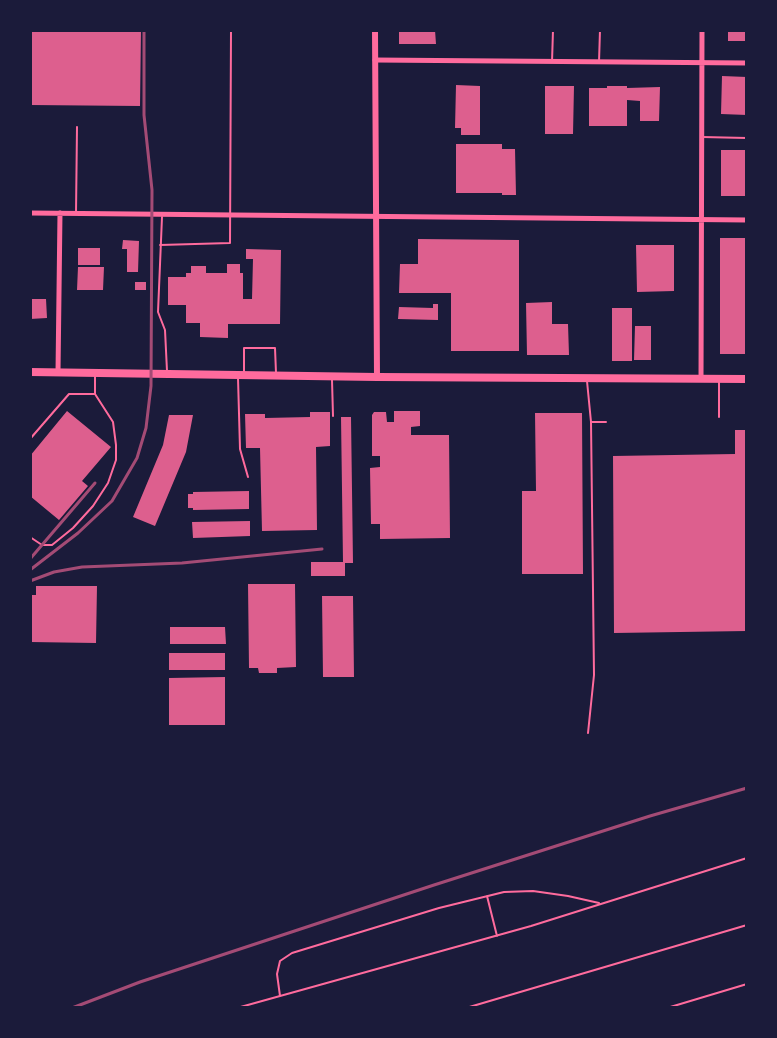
<!DOCTYPE html>
<style>
body{margin:0}
#map{position:relative;width:777px;height:1038px;overflow:hidden;background:#1b1b3a;font-family:"Titillium Web",sans-serif}
canvas{display:block}
.frame{position:absolute;inset:0;border:32px solid #1b1b3a;pointer-events:none}
</style>
<div id="map">
<canvas width="777" height="1038"></canvas>
<div class="frame"></div>
</div>
<script>
const ctx = document.querySelector('canvas').getContext('2d');
ctx.lineJoin = 'round';
function fill(path, color) { ctx.fillStyle = color; ctx.fill(path, 'evenodd'); }
const poly = rows => new Path2D(rows.map(r => 'M' + r).join(''));
function strokePath(path, color, width, dash) { ctx.strokeStyle = color; ctx.lineWidth = width; ctx.lineCap = dash ? 'butt' : 'round'; ctx.setLineDash(dash || []); ctx.stroke(path); }
const building = poly([
 [30,30,141,30,140,106,30,105],
 [399,30,435,30,436,44,399,44],
 [728,30,747,30,747,41,728,41],
 [722,76,747,77,747,115,721,114],
 [456,85,480,86,480,135,461,135,461,128,455,128],
 [545,86,574,86,573,134,545,134],
 [607,86,627,86,627,88,660,87,659,121,640,121,640,101,627,100,627,126,589,126,589,88,607,88],
 [456,144,502,144,502,149,515,149,516,195,502,195,502,193,456,193],
 [721,150,747,150,747,196,721,196],
 [720,238,747,238,747,354,720,354],
 [418,239,519,240,519,351,451,351,451,293,399,293,400,264,418,264],
 [123,240,139,241,138,272,127,272,127,249,122,249],
 [636,245,674,245,674,291,637,292],
 [78,248,100,248,100,265,78,265],
 [246,249,281,250,280,324,228,324,228,338,200,337,200,323,186,323,186,305,168,305,168,277,186,277,186,273,191,273,191,266,206,266,206,273,227,273,227,264,240,264,240,273,243,273,243,299,252,299,253,259,246,259],
 [78,267,104,267,103,290,77,290],
 [135,282,146,282,146,290,135,290],
 [30,299,46,299,47,318,30,319],
 [552,302,552,324,568,324,569,355,527,355,526,303],
 [433,304,438,304,438,320,398,319,399,307,433,308],
 [612,308,632,308,632,361,612,361],
 [635,326,651,326,651,360,634,360],
 [67,411,111,447,82,481,88,486,59,520,30,496,30,456],
 [394,411,420,411,420,426,411,427,411,435,449,435,450,538,380,539,380,524,371,524,370,468,380,467,380,456,372,456,372,415,374,412,386,412,387,422,394,422],
 [310,412,330,412,330,446,316,447,317,530,262,531,260,448,246,448,245,414,265,414,265,418,310,417],
 [535,413,582,413,583,574,522,574,522,491,536,491],
 [169,415,193,415,186,452,155,526,133,517,163,445],
 [341,417,351,417,353,563,345,563,345,576,311,576,311,562,343,562],
 [735,430,747,430,747,631,614,633,613,456,735,454],
 [249,491,249,509,193,510,193,508,188,508,188,494,193,494,193,492],
 [250,521,250,536,193,538,192,522],
 [248,584,295,584,296,667,277,668,277,673,259,673,258,668,249,668],
 [36,586,97,586,96,643,30,642,30,595,36,595],
 [322,596,353,596,354,677,323,677],
 [170,627,225,627,226,644,170,644],
 [169,653,225,653,225,670,169,670],
 [225,677,225,725,169,725,169,678]
]);
const service = poly([
 [552,62,553,30],
 [599,62,600,30],
 [702,137,747,138],
 [76,213,77,127],
 [162,217,158,312,165,330,167,371],
 [160,245,230,243,231,30],
 [244,373,244,348,275,348,276,373],
 [238,378,240,449,248,477],
 [332,380,333,416],
 [587,381,591,422,594,675,588,733],
 [719,417,719,382],
 [591,422,606,422],
 [30,439,69,394,95,394],
 [30,537,42,545,52,545,73,528,93,506,108,483,116,460,116,445,113,422,95,394,95,374],
 [487,896,497,936],
 [280,996,277,974,280,961,292,953,439,908,504,892,533,891,568,896,599,903],
 [237,1008,531,926,747,858],
 [466,1008,747,925],
 [667,1008,747,984]
]);
const minor = poly([
 [375,60,747,63],
 [30,213,747,220],
 [58,372,60,213],
 [701,379,702,30]
]);
const tertiary = poly([
 [375,30,377,377]
]);
const primary = poly([
 [30,372,377,377,747,379]
]);
const rail = poly([
 [30,559,95,483],
 [30,570,78,533,112,501,137,458,146,428,151,386,152,190,144,115,144,30],
 [30,581,54,572,82,567,182,563,322,549],
 [72,1008,140,982,434,885,650,816,747,788]
]);
fill(building, '#dd5f8e');
strokePath(service, '#ff6b9d', 2);
strokePath(minor, '#ff6b9d', 5);
strokePath(tertiary, '#ff6b9d', 6);
strokePath(primary, '#ff6b9d', 8);
strokePath(rail, '#a44b75', 3);
</script>
